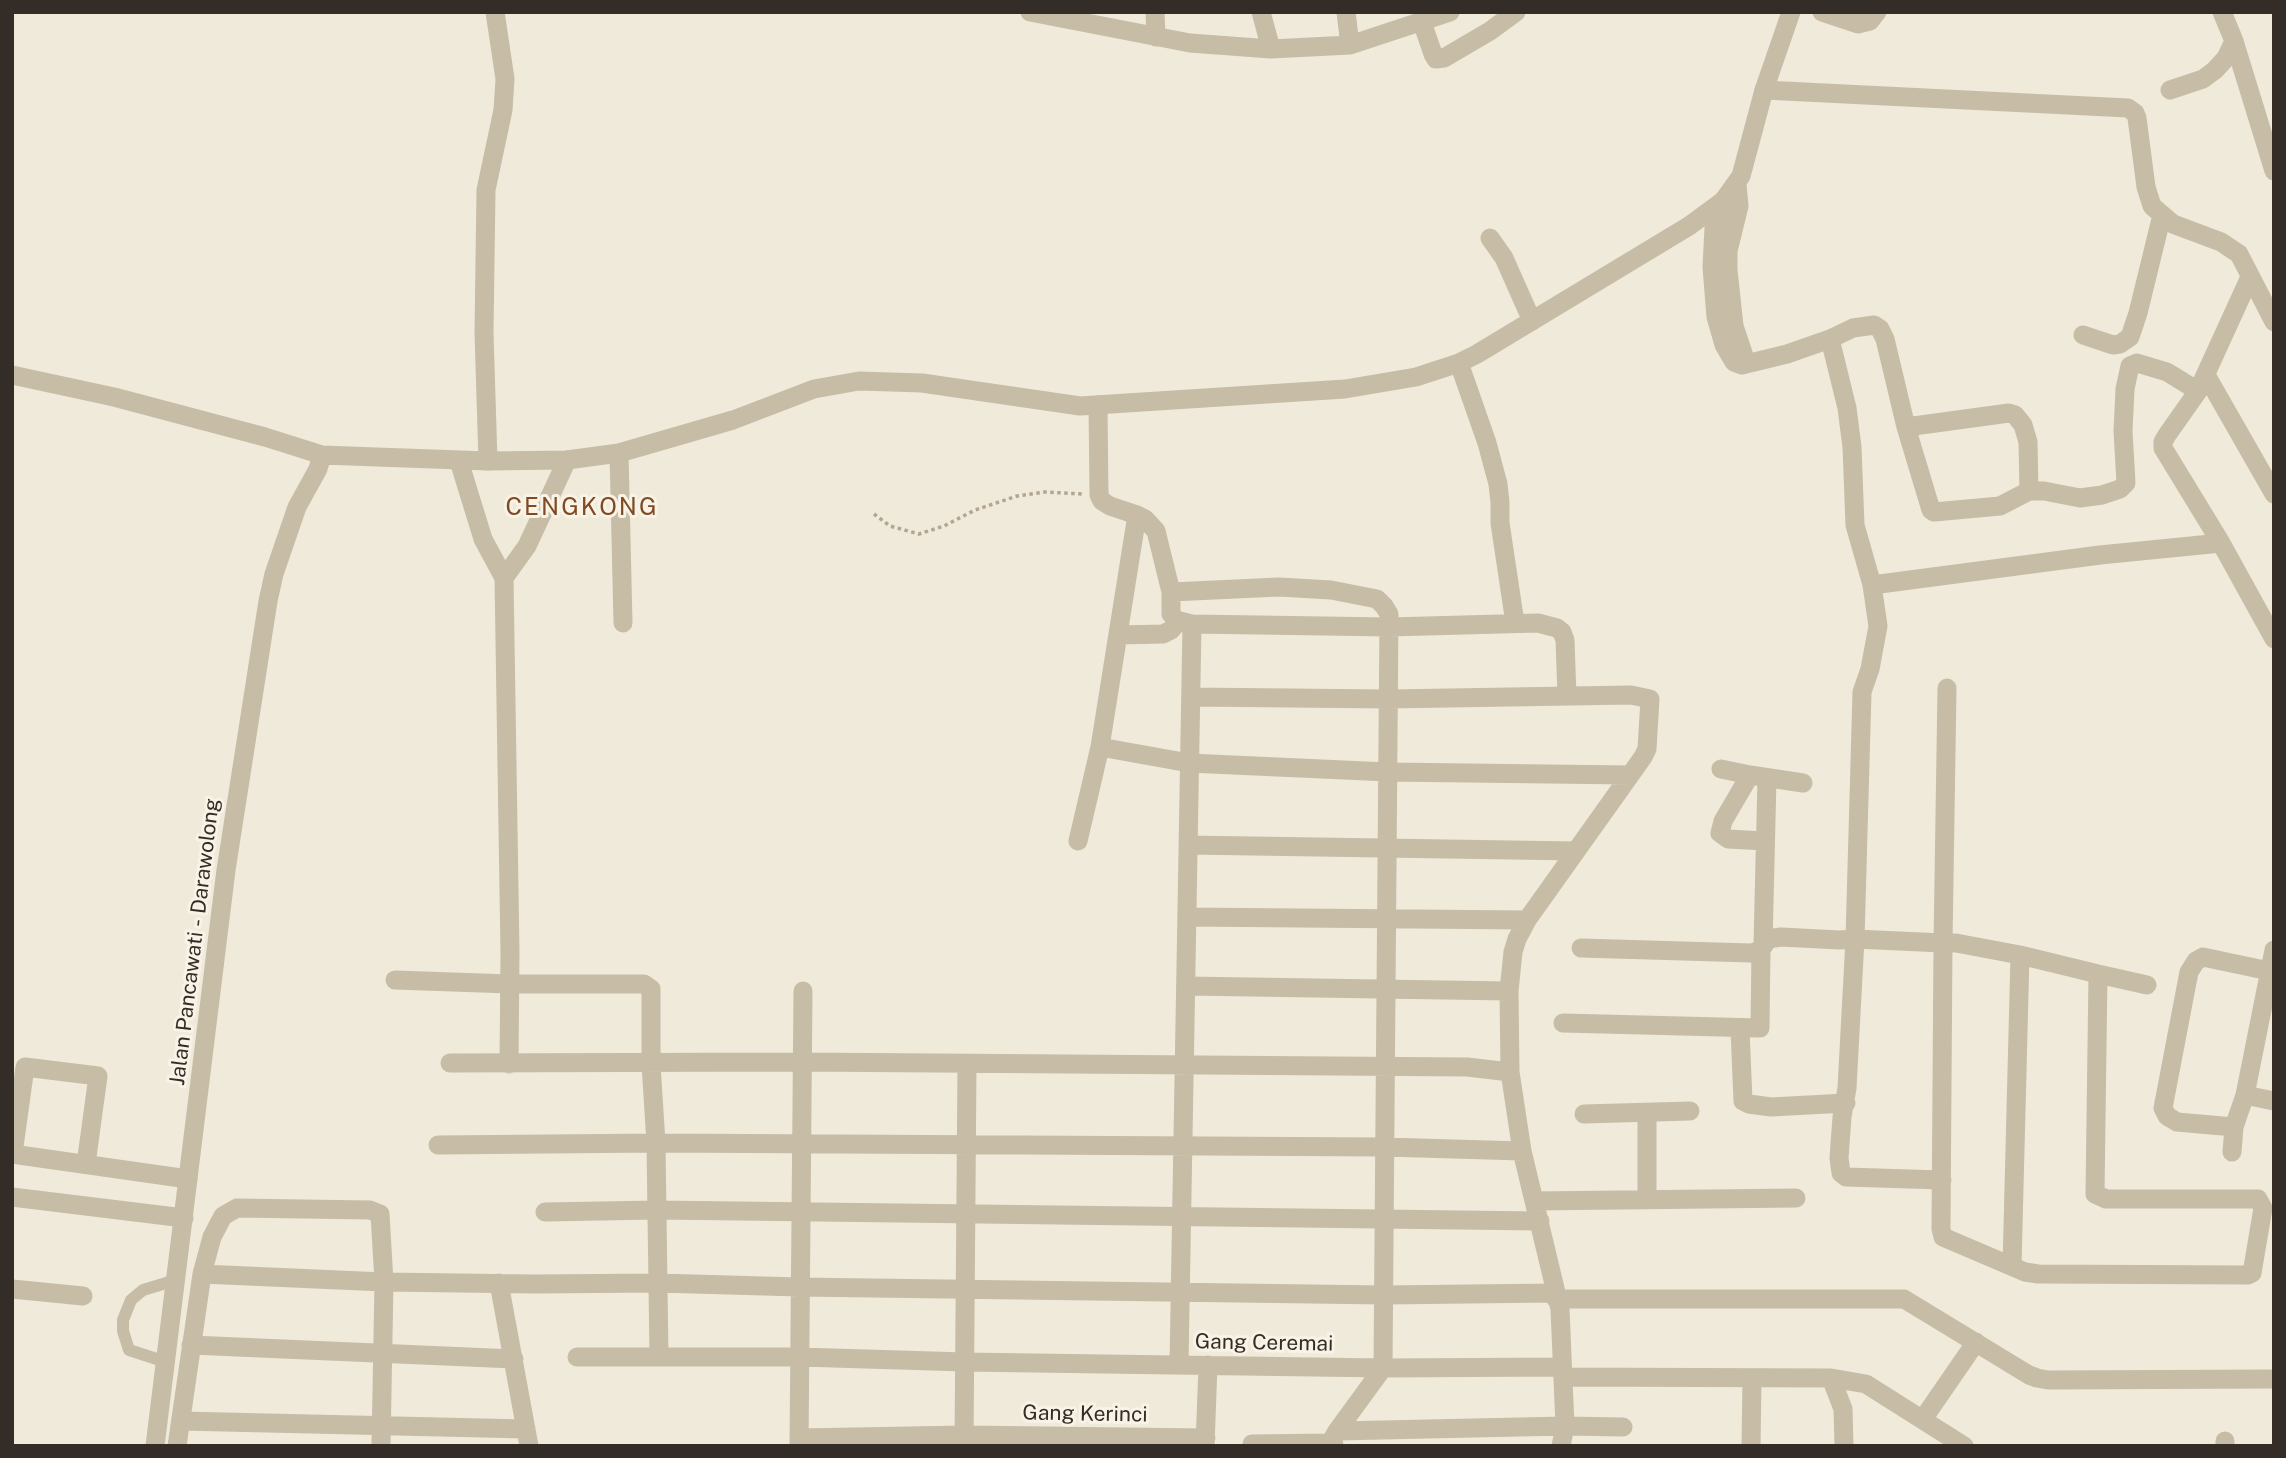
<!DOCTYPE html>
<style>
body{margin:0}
#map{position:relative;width:2286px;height:1458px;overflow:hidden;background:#f0eada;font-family:"Public Sans",sans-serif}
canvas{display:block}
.frame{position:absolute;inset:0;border:14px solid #342d27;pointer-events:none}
</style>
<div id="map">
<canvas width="2286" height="1458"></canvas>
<div class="frame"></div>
</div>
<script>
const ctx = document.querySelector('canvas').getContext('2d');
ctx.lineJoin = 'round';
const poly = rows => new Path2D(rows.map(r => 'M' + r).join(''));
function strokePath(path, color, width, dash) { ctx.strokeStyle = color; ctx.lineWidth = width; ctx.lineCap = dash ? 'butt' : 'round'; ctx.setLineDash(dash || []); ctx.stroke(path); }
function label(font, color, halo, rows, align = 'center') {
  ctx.font = font + ' "Public Sans",sans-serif'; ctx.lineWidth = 6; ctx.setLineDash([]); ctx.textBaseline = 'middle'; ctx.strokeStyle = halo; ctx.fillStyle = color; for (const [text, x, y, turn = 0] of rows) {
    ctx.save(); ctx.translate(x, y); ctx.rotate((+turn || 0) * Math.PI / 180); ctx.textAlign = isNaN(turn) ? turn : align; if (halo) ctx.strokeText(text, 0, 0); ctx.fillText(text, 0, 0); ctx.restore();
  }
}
const path = poly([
 [874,514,890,526,919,534,944,526,975,510,1017,496,1045,492,1083,494]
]);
const service = poly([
 [166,1362,129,1350,123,1331,123,1320,131,1300,143,1290,176,1280]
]);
const minor = poly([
 [1030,12,1190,43,1271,49],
 [1155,12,1156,37],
 [1261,12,1271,49,1350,45,1450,12],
 [1346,12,1350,45],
 [1822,12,1858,24,1870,21,1877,12],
 [2222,12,2234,41,2274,171],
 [1422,22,1433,54,1436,59,1444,58,1490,31,1516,12],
 [1764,90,2128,108,2135,113,2137,118,2146,187,2152,206,2173,224,2221,242,2239,254,2274,322],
 [2170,90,2203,79,2215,70,2226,58,2234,41],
 [1723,201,1714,228,1712,267,1716,317,1724,345,1734,362,1742,365,1744,356,1734,326,1728,270,1728,251,1739,206,1737,184],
 [1490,238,1504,258,1532,321],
 [2083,335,2113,345,2120,344,2130,337,2138,313,2162,215],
 [1830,339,1847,408,1852,447,1855,525,1872,585,1878,626,1870,669,1862,692,1855,939,1847,1088,1842,1117,1839,1158,1841,1173,1846,1177,1942,1180],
 [1459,363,1487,443,1498,484,1500,502,1500,523,1515,623],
 [1742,365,1787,354,1830,339,1853,328,1874,325,1880,329,1885,339,1906,427,2009,413,2015,415,2023,425,2028,442,2029,491,2044,491,2080,498,2102,495,2120,489,2126,483,2123,431,2125,389,2130,366,2137,363,2167,372,2198,391,2250,277],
 [2206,375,2274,494],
 [2198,391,2167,435,2163,442,2163,448,2221,543,2274,639],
 [1098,405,1099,495,1102,501,1110,506,1137,515],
 [1906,427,1931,510,1934,512,2000,506,2029,491],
 [619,453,623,623],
 [459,461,483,539,504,578,510,952,509,1064],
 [488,461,484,333,486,190,503,110,505,79,495,12],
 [504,578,527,546,567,460],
 [1872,585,2100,555,2221,543],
 [1171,592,1279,587,1331,590,1377,599,1384,606,1389,614,1383,1368,1337,1431,1333,1438,1334,1446],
 [1118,635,1163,634,1171,630,1179,621],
 [1191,697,1389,699,1631,695,1650,699,1647,749,1643,757,1527,920,1517,939,1513,952,1509,991,1510,1072],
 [1100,747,1189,763,1388,772,1630,775],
 [1721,769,1750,775],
 [1078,841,1100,747,1137,515,1145,519,1156,531,1171,592,1171,614,1176,620,1192,624,1389,627,1538,623,1557,628,1562,632,1565,640,1567,696],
 [1765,841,1728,839,1720,833,1723,821,1750,775,1803,783],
 [1188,845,1576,851],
 [1187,917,1527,920],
 [1763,944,1767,779],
 [1581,948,1751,953,1761,950,1768,939,1781,937,1839,940,1855,939,1943,943,1956,943,2020,955,2098,974,2095,1194,2106,1199,2258,1199,2263,1208,2252,1273,2248,1275,2038,1274,2025,1272,1943,1237,1941,1229,1943,943,1947,688],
 [2098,974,2147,985],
 [395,980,510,984,644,984,651,989,651,1064,656,1143,659,1357],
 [1186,986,1509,991],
 [1563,1023,1760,1028,1761,950],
 [1740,1029,1743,1101,1749,1104,1771,1107,1846,1103],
 [450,1063,802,1062,1467,1067,1510,1072,1522,1151,1560,1309,1565,1426,1561,1446],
 [2245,1095,2274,1101],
 [1584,1114,1690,1111],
 [2234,1127,2177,1122,2167,1116,2163,1108,2189,972,2196,961,2203,957,2269,971],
 [438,1145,656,1143,1385,1147,1522,1151],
 [2232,1152,2234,1127,2245,1095,2274,950],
 [12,1154,188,1179],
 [13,1154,25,1067,98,1076,86,1164],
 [12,1197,184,1218],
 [1647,1200,1647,1113],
 [1534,1201,1796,1198],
 [545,1212,657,1210,1540,1221],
 [2012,1266,2020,955],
 [202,1274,384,1282,535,1284,658,1283,799,1287,1384,1295,1554,1293],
 [499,1283,529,1446],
 [12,1289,83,1296],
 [1556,1299,1904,1299,2029,1375,2037,1378,2048,1380,2274,1379],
 [191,1345,514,1359],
 [577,1357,800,1357,965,1362,1383,1368,1562,1367],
 [1179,1365,1192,624],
 [1563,1377,1831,1378],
 [1923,1419,1976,1342],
 [181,1421,526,1429],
 [1337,1431,1565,1426,1623,1427],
 [799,1438,964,1435,1206,1438],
 [1252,1444,1333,1443],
 [964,1445,967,1065],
 [177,1446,202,1274,212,1237,223,1216,237,1208,370,1210,380,1214,384,1282,381,1446],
 [799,1446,803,991],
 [1205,1446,1208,1365],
 [1751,1446,1752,1378],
 [1844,1446,1843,1409,1831,1378,1866,1384,1964,1446],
 [2225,1446,2225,1441]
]);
const tertiary = poly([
 [12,375,114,397,265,437,322,455,488,461,567,460,619,453,733,420,814,389,859,381,922,383,1080,406,1345,389,1416,377,1459,363,1477,354,1689,226,1723,201,1741,176,1764,90,1791,12],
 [155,1446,226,870,268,601,274,574,297,507,318,469,322,455]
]);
const streetNames = [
 ["Jalan Pancawati - Darawolong",195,942,-83],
 ["Gang Ceremai",1264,1343,1],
 ["Gang Kerinci",1085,1414,1]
];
const quarterNames = [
 ["CENGKONG",582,508]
];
strokePath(path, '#b3a691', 3.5, [3.5, 3.5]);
strokePath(service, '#c7bca6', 12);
strokePath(minor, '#c7bca6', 19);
strokePath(tertiary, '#c7bca6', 19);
label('21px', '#342d27', '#f8f3e6', streetNames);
ctx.letterSpacing = '2px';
label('24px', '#7f4b23', '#f8f3e6', quarterNames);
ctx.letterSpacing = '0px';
</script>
